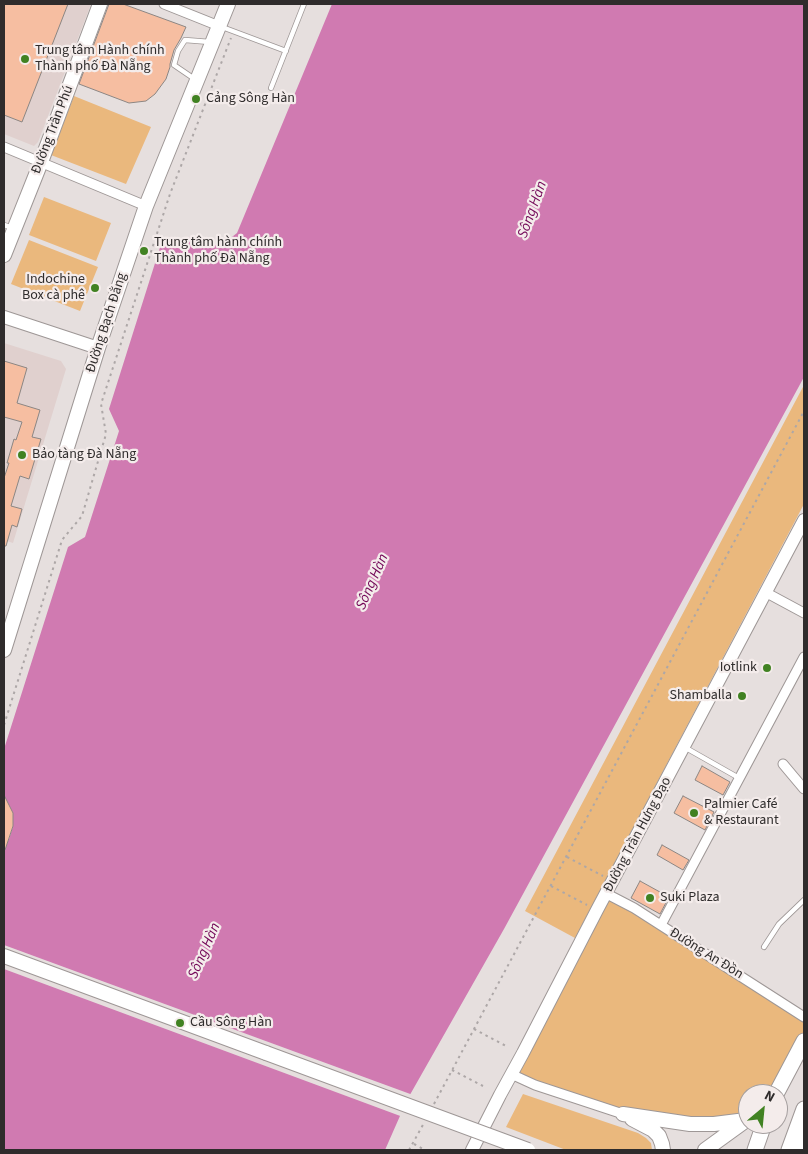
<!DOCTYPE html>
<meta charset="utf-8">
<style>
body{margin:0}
#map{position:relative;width:808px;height:1154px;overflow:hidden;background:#e6dfde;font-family:"Source Sans 3",sans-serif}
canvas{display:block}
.frame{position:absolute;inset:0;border:5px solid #2f2c2c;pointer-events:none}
.north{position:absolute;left:738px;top:1084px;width:50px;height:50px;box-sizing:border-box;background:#f4eceb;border:1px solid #a59f9f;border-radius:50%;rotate:28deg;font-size:14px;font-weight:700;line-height:20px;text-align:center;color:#2f2c2c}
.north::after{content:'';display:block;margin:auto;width:18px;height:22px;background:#418222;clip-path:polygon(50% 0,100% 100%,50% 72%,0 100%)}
</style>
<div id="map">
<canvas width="808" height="1154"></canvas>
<div class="frame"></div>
<div class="north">N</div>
</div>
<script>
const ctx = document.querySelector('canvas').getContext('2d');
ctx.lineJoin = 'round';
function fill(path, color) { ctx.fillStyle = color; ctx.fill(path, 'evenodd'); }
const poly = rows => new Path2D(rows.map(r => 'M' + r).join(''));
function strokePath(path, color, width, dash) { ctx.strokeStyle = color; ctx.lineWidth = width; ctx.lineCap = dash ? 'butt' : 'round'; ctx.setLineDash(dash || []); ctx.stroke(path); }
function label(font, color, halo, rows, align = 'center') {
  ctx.font = font + ' "Source Sans 3",sans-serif'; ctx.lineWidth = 4.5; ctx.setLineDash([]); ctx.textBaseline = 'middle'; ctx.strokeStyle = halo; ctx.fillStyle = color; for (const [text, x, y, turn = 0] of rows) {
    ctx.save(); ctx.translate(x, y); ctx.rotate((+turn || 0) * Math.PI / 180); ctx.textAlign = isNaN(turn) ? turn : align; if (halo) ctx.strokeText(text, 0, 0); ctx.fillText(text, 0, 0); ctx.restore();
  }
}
const built = poly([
 [4,4,91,4,38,142,34,146,4,134],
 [4,343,61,361,66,369,13,543,4,540]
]);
const green = poly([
 [74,96,151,127,126,184,51,155],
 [44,197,111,223,96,261,29,235],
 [29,240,98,267,80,311,11,284],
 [804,385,804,504,575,938,525,911],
 [607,894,804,1017,804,1041,775,1094,748,1094,748,1118,746,1120,623,1114,511,1074],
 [523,1094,638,1133,646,1138,651,1143,652,1150,566,1150,506,1127]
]);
const water = poly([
 [332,4,804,4,804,377,504,929,407,1100,385,1150,4,1150,4,846,9,839,13,826,12,813,6,800,4,801,4,749,68,547,85,537,119,431,109,409,162,241,183,249,187,238,191,237,193,249,223,244,237,233]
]);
const pier = poly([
 [4,945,102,981,413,1095,403,1117,4,969]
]);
const building = poly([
 [4,4,68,4,22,122,4,115,4,4],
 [109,4,123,4,186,27,181,38,174,50,170,64,170,67,166,79,155,94,146,101,129,103,79,84,109,4],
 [4,361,27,368,17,403,40,410,32,437,41,439,29,479,20,476,11,506,22,509,17,527,12,525,6,546,4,546,4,478,9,463,7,463,14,439,16,440,22,422,4,417,4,361],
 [702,766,730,782,723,795,695,780,702,766],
 [4,795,13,813,13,826,5,850,4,850,4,795],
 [683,796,714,812,705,830,674,813,683,796],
 [662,845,689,860,683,870,657,855,662,845],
 [640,881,669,897,660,914,631,898,640,881]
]);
const path = poly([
 [4,725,62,540,82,516,106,434,101,404,170,194,231,38],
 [567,857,603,876],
 [551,886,587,905],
 [474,1029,506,1046],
 [452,1070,483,1086],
 [434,1104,804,411],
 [414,1144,425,1150],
 [409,1150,424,1123]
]);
const service = poly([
 [222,27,286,51],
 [196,80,174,65,178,51,185,40,210,42],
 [271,88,304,4],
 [4,225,13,228],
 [686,748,739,778],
 [764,947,779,924,804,900]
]);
const minor = poly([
 [164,4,219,26],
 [4,147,146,206],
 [765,592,804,613],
 [783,764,804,789],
 [607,894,634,908,804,1017],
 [661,925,804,657],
 [511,1074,535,1085,623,1114]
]);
const secondary = poly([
 [4,317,98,348],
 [472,1150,500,1095,523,1053,597,910,804,520]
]);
const primary = poly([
 [4,255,41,162,100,4],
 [4,650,98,348,146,206,228,4],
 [4,956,266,1053],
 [623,1114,690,1124,714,1124,746,1120],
 [803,1116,803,1150],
 [632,1119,653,1130,659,1136,662,1144,663,1150],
 [705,1150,745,1121]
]);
const trunk = poly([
 [776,1094,804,1041],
 [755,1150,764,1124],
 [789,1150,804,1109]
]);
const primaryBridge = poly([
 [266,1053,528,1150]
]);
const markers = [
 [25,59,5,"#418222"],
 [196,99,5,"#418222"],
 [144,251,5,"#418222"],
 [95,288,5,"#418222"],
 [22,455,5,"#418222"],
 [767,668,5,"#418222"],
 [742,696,5,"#418222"],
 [694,813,5,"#418222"],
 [650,898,5,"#418222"],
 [180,1023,5,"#418222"]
];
const poiNames = [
 ["Trung tâm Hành chính",35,51],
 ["Thành phố Đà Nẵng",35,67],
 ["Cảng Sông Hàn",206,99],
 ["Trung tâm hành chính",154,243],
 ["Thành phố Đà Nẵng",154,259],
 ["Indochine",85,280,"right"],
 ["Box cà phê",85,296,"right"],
 ["Bảo tàng Đà Nẵng",32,455],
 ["Iotlink",757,668,"right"],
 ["Shamballa",732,696,"right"],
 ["Palmier Café",704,805],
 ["& Restaurant",704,821],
 ["Suki Plaza",660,898],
 ["Cầu Sông Hàn",190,1023]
];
const streetNames = [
 ["Đường Trần Phú",53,130,-69],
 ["Đường Bạch Đằng",107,323,-72],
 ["Đường Trần Hưng Đạo",638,835,-62],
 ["Đường An Đồn",706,954,32]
];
const waterNames = [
 ["Sông Hàn",533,210,-70],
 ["Sông Hàn",373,582,-66],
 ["Sông Hàn",205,951,-66]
];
fill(built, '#e0d0ce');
fill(green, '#eab87d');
fill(water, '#d07ab1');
fill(pier, '#e6dfde');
fill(building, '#f6bea1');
strokePath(building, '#8c8683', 1);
strokePath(service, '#9e9796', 6);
strokePath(minor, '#9e9796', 11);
strokePath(secondary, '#9e9796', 14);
strokePath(primary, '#9e9796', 16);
strokePath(trunk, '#9e9796', 17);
strokePath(path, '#ada7a7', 2, [2.5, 4]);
strokePath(service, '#fff', 4.5);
strokePath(minor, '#fff', 9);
strokePath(secondary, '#fff', 12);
strokePath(primary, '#fff', 14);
strokePath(trunk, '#fff', 15);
strokePath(primaryBridge, '#9e9796', 16, []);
strokePath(primaryBridge, '#fff', 14);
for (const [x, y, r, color] of markers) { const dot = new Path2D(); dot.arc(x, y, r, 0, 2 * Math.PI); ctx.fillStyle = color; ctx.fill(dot); strokePath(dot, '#f4eceb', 2); }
label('14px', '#2f2c2c', '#f4eceb', poiNames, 'left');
label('14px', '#2f2c2c', '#f4eceb', streetNames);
label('italic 15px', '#730858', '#f4eceb', waterNames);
</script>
